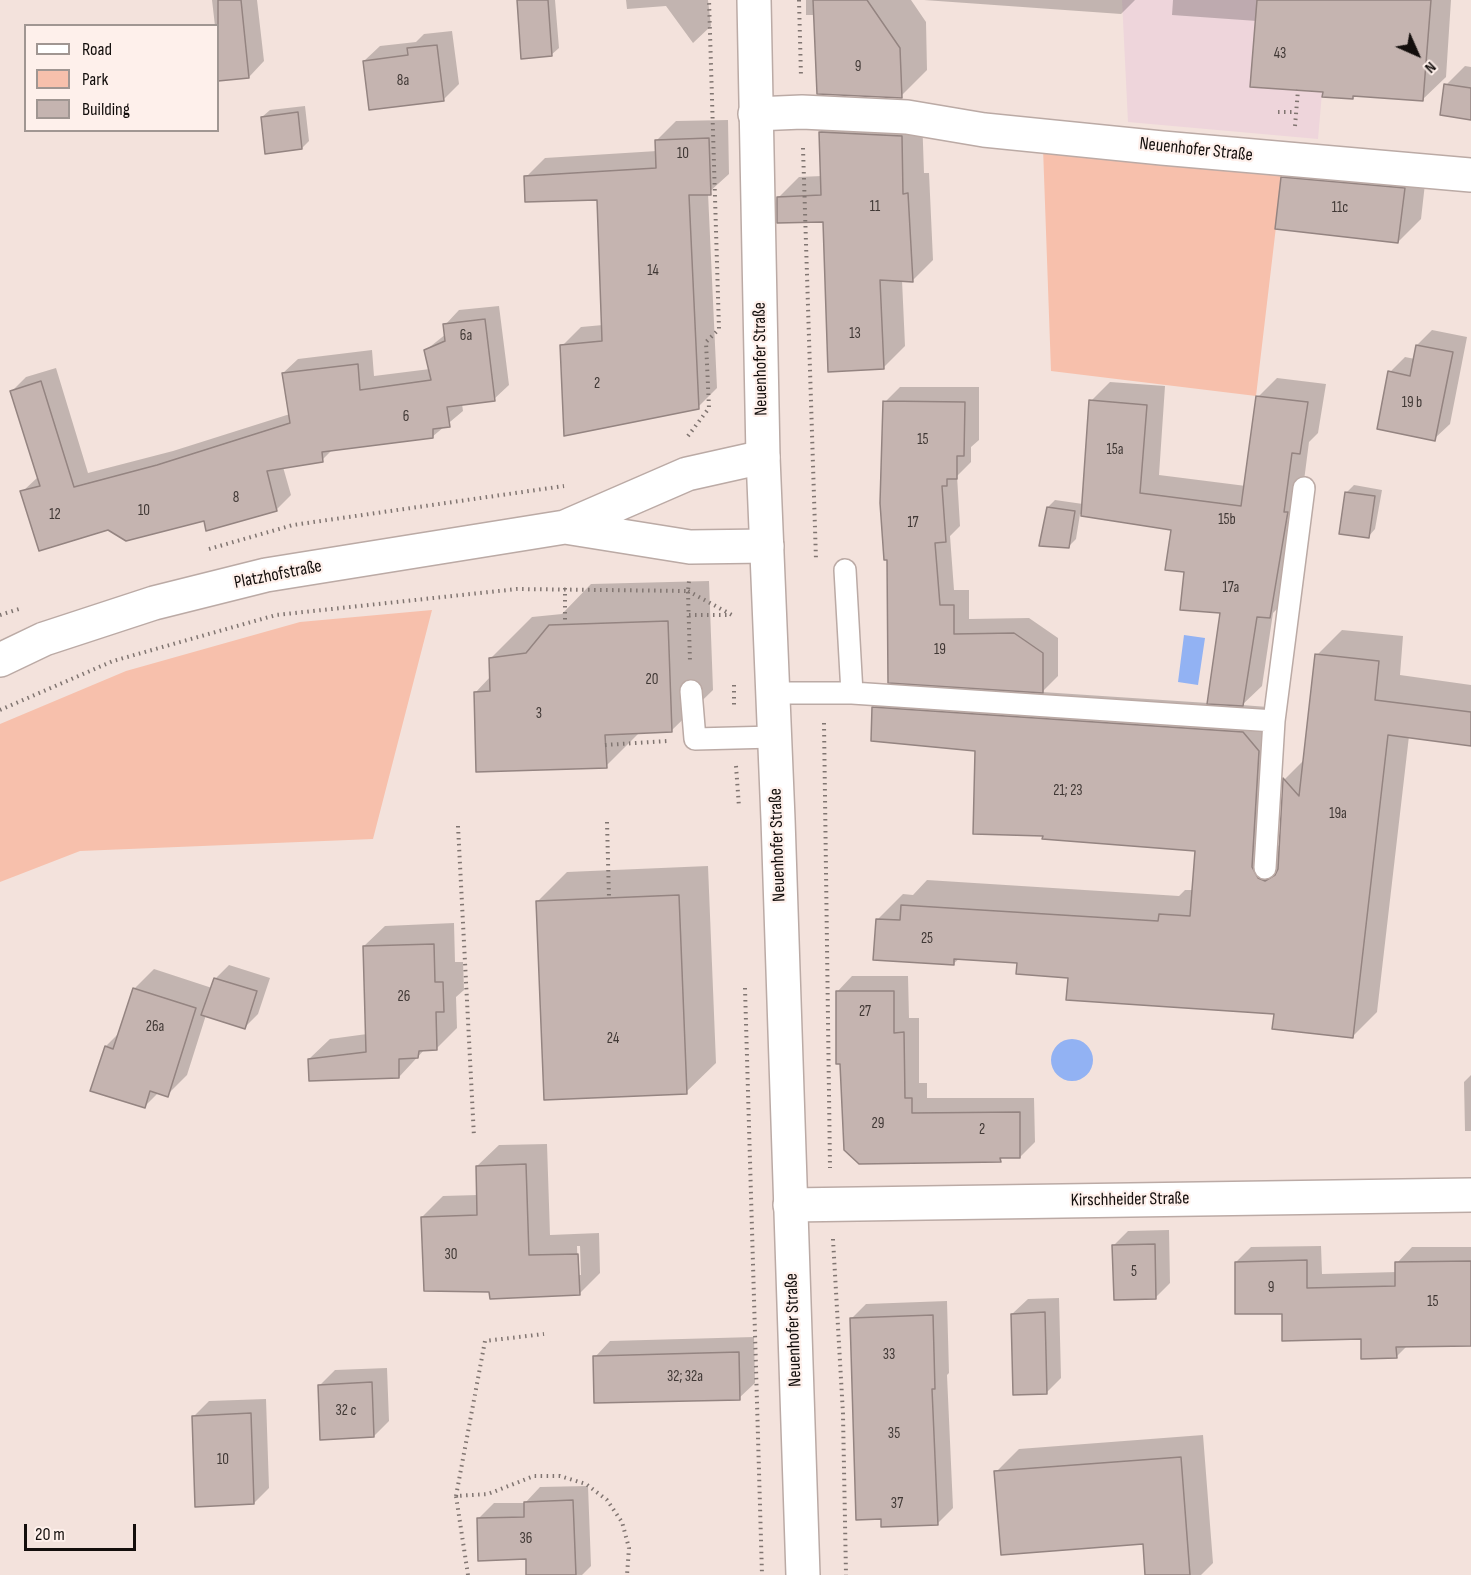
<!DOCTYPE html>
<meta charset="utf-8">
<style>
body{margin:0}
#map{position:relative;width:1471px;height:1575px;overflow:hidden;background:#f3e2dc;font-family:"Sofia Sans Condensed",sans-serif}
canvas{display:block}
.legend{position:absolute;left:24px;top:24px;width:195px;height:108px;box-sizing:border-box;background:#fef0eb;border:2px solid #a09692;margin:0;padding:8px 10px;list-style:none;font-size:18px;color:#130e0c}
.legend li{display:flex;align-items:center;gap:12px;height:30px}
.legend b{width:30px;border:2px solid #a09692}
.north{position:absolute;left:1387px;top:24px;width:60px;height:60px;-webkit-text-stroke:4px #fef0eb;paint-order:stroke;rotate:135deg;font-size:16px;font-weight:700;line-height:24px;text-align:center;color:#130e0c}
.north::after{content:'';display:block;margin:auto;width:21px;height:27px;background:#130e0c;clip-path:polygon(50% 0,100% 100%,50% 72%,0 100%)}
.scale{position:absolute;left:24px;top:1524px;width:112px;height:27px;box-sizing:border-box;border:3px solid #130e0c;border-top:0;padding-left:8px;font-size:18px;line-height:21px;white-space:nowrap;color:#130e0c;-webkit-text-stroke:4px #fef0eb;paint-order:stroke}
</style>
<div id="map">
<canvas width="1471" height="1575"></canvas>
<ul class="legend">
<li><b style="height:8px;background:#fff"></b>Road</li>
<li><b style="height:16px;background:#f7c0ac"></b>Park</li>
<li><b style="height:16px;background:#c5b4b0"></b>Building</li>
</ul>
<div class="north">N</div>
<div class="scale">20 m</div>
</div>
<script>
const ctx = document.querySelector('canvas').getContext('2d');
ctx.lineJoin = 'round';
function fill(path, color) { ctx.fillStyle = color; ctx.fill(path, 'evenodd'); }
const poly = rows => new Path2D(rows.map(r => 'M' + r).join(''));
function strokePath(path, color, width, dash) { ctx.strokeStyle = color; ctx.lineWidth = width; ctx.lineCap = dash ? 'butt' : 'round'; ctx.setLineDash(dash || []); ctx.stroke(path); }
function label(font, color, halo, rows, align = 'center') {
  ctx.font = font + ' "Sofia Sans Condensed",sans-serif'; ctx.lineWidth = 4.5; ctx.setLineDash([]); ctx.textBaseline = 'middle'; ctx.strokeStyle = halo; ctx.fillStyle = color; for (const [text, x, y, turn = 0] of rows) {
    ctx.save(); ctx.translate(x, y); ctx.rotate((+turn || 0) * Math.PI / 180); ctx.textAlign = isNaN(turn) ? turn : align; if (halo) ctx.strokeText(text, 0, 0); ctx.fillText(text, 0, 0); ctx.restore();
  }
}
const education = poly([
 [1122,0,1330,0,1318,139,1128,122]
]);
const green = poly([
 [1043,148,1282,176,1256,396,1051,371],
 [432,610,373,839,80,851,0,882,0,724,126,671,300,622]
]);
const water = poly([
 [1184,635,1205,638,1198,685,1178,682],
 '1051 1060a21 21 0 1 1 42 0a21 21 0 1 1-42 0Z'
]);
const shadow = poly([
 [212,0,257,0,264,61,249,77,219,79,218,26,215,26],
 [518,0,555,0,559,48,551,55],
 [626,0,708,0,711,26,693,43,666,6,627,9],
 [806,0,911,0,926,22,927,70,901,96,815,15,806,15],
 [924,0,1135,0,1121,14],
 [1173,0,1451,0,1446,77,1422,100,1355,95,1352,98,1325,91,1257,21,1172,15],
 [452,31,459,84,443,100,364,61,380,46,416,42,424,34],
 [1465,66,1471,67,1471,118,1446,85],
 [305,106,309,141,302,148,262,117,270,110],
 [841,111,922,115,924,173,929,173,933,260,912,281,902,280,905,346,884,367,824,221,778,198,799,177,822,176,820,132],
 [728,120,729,174,708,193,717,388,698,407,562,346,581,327,603,325,598,198,526,177,545,158,657,151,657,140,676,121],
 [1306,155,1427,166,1421,219,1398,242,1283,178],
 [499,306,509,385,494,399,462,404,463,411,432,437,333,449,322,460,283,467,291,495,277,509,207,529,205,519,108,529,22,492,38,477,12,391,26,377,56,368,88,473,173,451,290,414,283,373,298,359,372,350,374,376,430,369,426,350,446,334,445,325,459,310],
 [1432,330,1467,337,1450,424,1434,439,1390,372,1405,357,1415,359,1417,345],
 [1277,378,1326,384,1318,433,1309,442,1289,597,1273,613,1262,686,1242,705,1268,707,1277,842,1280,849,1285,779,1305,759,1317,655,1342,630,1403,636,1400,675,1471,685,1471,745,1409,736,1377,1012,1352,1037,1275,1013,1070,977,1019,961,960,958,953,964,878,919,903,894,913,895,927,880,1179,896,1185,890,1194,890,1196,850,1045,834,976,750,874,708,900,682,885,402,900,387,979,387,979,440,971,447,971,462,957,476,960,526,950,536,954,590,969,590,969,619,1029,618,1058,638,1058,676,1042,692,1208,703,1222,612,1186,571,1173,528,1080,514,1076,539,1069,546,1048,507,1055,500,1083,504,1091,401,1110,382,1165,386,1159,475,1246,486,1258,397],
 [1354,485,1382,490,1375,529,1368,537,1347,492],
 [709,581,713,690,671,731,640,732,606,766,475,693,491,676,491,658,532,617,562,614,591,584],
 [708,866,716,1063,686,1092,537,902,567,872],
 [454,923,455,962,463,962,464,990,456,997,457,1028,436,1049,425,1049,399,1077,309,1059,330,1039,367,1034,364,946,385,926],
 [229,965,270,978,258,1014,245,1027,206,1015,187,1075,167,1095,159,1092,145,1106,92,1090,106,1046,120,1032,134,989,154,969,212,988,215,979],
 [852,976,908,976,909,1018,919,1018,919,1083,927,1083,927,1098,1034,1098,1035,1142,1020,1157,1004,1156,1000,1160,859,1162,837,992],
 [1471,1075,1471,1131,1465,1131,1464,1082],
 [547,1144,550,1235,599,1233,600,1273,579,1294,491,1291,422,1217,443,1196,478,1195,477,1166,499,1145],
 [577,1246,580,1246,581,1275,578,1275],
 [1169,1230,1170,1283,1156,1297,1114,1245,1128,1231],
 [1321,1246,1322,1274,1397,1272,1397,1263,1412,1247,1471,1247,1471,1344,1407,1346,1396,1357,1362,1338,1283,1312,1236,1262,1251,1247],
 [1059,1298,1061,1378,1046,1393,1012,1314,1028,1299],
 [947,1301,949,1373,947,1375,953,1508,938,1523,851,1319,866,1304],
 [754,1337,755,1383,739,1398,595,1357,610,1341],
 [387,1368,389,1421,374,1436,320,1385,335,1370],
 [266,1399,269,1488,254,1503,194,1416,209,1401],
 [1203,1435,1213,1563,1201,1575,1146,1575,1144,1542,996,1472,1019,1449],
 [588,1486,591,1566,582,1575,527,1575,527,1558,478,1519,494,1503,525,1503,540,1487]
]);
const building = poly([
 [218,0,241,0,249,78,218,81,218,0],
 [517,0,548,0,552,56,521,59,517,0],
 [813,0,867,0,900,48,902,98,817,94,813,0],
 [1257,0,1431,0,1423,101,1353,96,1353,99,1322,97,1323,92,1250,87,1257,0],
 [437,45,444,101,369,110,363,61,408,55,407,48,437,45],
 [1444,84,1471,88,1471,120,1440,115,1444,84],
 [298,112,302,149,265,154,261,117,298,112],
 [819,132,902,136,903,194,908,193,913,282,880,280,884,369,828,372,823,222,777,223,777,197,821,195,819,132],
 [709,138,711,195,689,195,699,409,564,436,560,345,602,341,597,200,525,202,524,176,656,168,655,140,709,138],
 [1281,177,1405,188,1398,243,1275,229,1281,177],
 [485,319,495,401,447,407,450,427,433,429,433,438,322,452,323,462,267,471,277,511,206,531,204,521,126,541,108,530,39,551,20,491,40,486,10,391,41,381,74,487,157,465,290,423,282,373,358,364,360,390,431,380,424,350,445,341,443,324,485,319],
 [1416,345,1453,352,1435,441,1377,429,1388,371,1410,376,1416,345],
 [1256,396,1308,402,1300,454,1292,453,1284,512,1288,512,1287,517,1270,618,1257,617,1243,706,1207,704,1220,613,1180,610,1184,572,1165,570,1171,530,1081,516,1089,400,1147,405,1140,493,1241,506,1256,396],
 [883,401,965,402,964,456,957,456,957,479,947,479,947,486,942,486,946,542,935,543,940,605,954,605,954,634,1014,633,1043,653,1043,693,888,683,887,560,884,560,880,503,883,401],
 [1345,492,1375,496,1369,538,1339,534,1345,492],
 [1047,507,1075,511,1069,548,1039,546,1047,507],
 [668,621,672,732,605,735,607,768,476,772,474,692,490,691,489,658,526,653,549,625,668,621],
 [1315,654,1379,661,1375,700,1471,712,1471,746,1388,735,1353,1038,1272,1029,1274,1014,1066,1000,1068,978,1016,974,1017,963,954,959,954,965,873,960,876,919,900,920,901,905,1158,921,1159,914,1190,916,1195,851,1042,839,1043,836,973,834,975,751,871,741,872,707,1243,732,1259,751,1252,867,1258,878,1265,881,1275,875,1278,869,1283,778,1299,796,1315,654],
 [679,895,687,1094,544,1100,536,901,679,895],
 [434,944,435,982,443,982,444,1012,436,1012,437,1050,419,1051,418,1058,399,1059,399,1078,309,1081,308,1059,366,1052,363,946,434,944],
 [214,978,257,991,245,1029,201,1015,214,978],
 [133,988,196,1008,168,1097,150,1091,145,1108,90,1091,105,1046,113,1049,133,988],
 [836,991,894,991,894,1033,904,1032,905,1098,912,1098,912,1113,1020,1112,1020,1158,1000,1158,1001,1162,859,1164,844,1150,840,1064,836,1064,836,991],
 [526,1164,529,1255,578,1254,580,1295,490,1299,489,1292,424,1291,421,1217,477,1215,476,1166,526,1164],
 [1155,1244,1156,1299,1114,1300,1112,1245,1155,1244],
 [1307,1260,1307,1288,1395,1286,1395,1262,1471,1261,1471,1346,1396,1347,1397,1358,1361,1359,1361,1339,1282,1341,1282,1314,1235,1314,1235,1262,1307,1260],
 [1045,1312,1047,1394,1013,1395,1011,1314,1045,1312],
 [933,1315,935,1389,932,1389,938,1525,881,1527,881,1519,856,1520,850,1318,933,1315],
 [739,1352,740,1400,594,1403,593,1356,739,1352],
 [372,1382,374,1437,320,1440,318,1385,372,1382],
 [251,1413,254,1504,195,1507,192,1416,251,1413],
 [1181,1457,1190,1575,1145,1575,1143,1544,1001,1555,994,1471,1181,1457],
 [573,1500,576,1575,526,1575,526,1559,478,1561,477,1518,524,1517,524,1502,573,1500]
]);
const path = poly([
 [799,0,801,77],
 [1278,112,1296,112],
 [1295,126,1298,90],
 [803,148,816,560],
 [688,436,709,408,706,342,719,329,709,0],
 [209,549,293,525,564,486],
 [565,588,565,624],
 [688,591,732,615,732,618],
 [688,592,690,662],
 [0,615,19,609],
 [689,615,729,615],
 [734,685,734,708],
 [0,710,113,661,276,615,517,589,688,591,689,581],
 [824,723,830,1168],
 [605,745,667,741],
 [736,766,739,807],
 [607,822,609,898],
 [458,826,474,1137],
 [745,988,762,1575],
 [833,1239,843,1414,846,1575],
 [456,1496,485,1341,544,1334],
 [468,1575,456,1496,488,1494,534,1476,560,1476,586,1484,607,1500,622,1522,629,1548,627,1575]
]);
const service = poly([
 [845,570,852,693],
 [691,691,695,739,774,737],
 [773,693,852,693,1274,721,1265,868],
 [1274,721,1304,488]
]);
const minor = poly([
 [755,114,802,112,907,117,984,130,1162,148,1471,175],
 [790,1205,1471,1195]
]);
const secondary = poly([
 [565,527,690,547,767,546],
 [0,660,44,639,154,603,266,575,565,527,687,474,763,457]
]);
const primary = poly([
 [754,0,763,457,778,819,803,1575]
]);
const numberNames = [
 ["43",1280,54],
 ["9",858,67],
 ["8a",403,81],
 ["10",683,154],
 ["11",875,207],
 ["11c",1340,208],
 ["14",653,271],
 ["13",855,334],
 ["6a",466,336],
 ["2",597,384],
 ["19 b",1412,403],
 ["6",406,417],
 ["15",923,440],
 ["15a",1115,450],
 ["8",236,498],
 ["10",144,511],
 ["12",55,515],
 ["15b",1227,520],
 ["17",913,523],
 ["17a",1231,588],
 ["19",940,650],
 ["20",652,680],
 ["3",539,714],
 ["21; 23",1068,791],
 ["19a",1338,814],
 ["25",927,939],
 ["26",404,997],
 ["27",865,1012],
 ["26a",155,1027],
 ["24",613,1039],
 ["29",878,1124],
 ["2",982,1130],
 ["30",451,1255],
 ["5",1134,1272],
 ["9",1271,1288],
 ["15",1433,1302],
 ["33",889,1355],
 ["32; 32a",685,1377],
 ["32 c",346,1411],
 ["35",894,1434],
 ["10",223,1460],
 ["37",897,1504],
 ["36",526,1539]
];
const streetNames = [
 ["Neuenhofer Straße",1196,150,6],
 ["Neuenhofer Straße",761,359,-91],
 ["Platzhofstraße",278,575,-11],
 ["Neuenhofer Straße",778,845,-92],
 ["Kirschheider Straße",1130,1200,-1],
 ["Neuenhofer Straße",794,1330,-92]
];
fill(education, '#eed5db');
fill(green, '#f7c0ac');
fill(water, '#92b2f3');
fill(shadow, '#0003');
fill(building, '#c5b4b0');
strokePath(building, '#948481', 1.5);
strokePath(service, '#bbaaa5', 24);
strokePath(minor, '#bbaaa5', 36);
strokePath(secondary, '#bbaaa5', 36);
strokePath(primary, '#bbaaa5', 36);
strokePath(path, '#807571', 4, [1.5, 4.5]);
strokePath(service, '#fff', 21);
strokePath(minor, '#fff', 33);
strokePath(secondary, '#fff', 33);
strokePath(primary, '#fff', 33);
label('15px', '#403835', null, numberNames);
label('18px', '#130e0c', '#fef0eb', streetNames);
</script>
